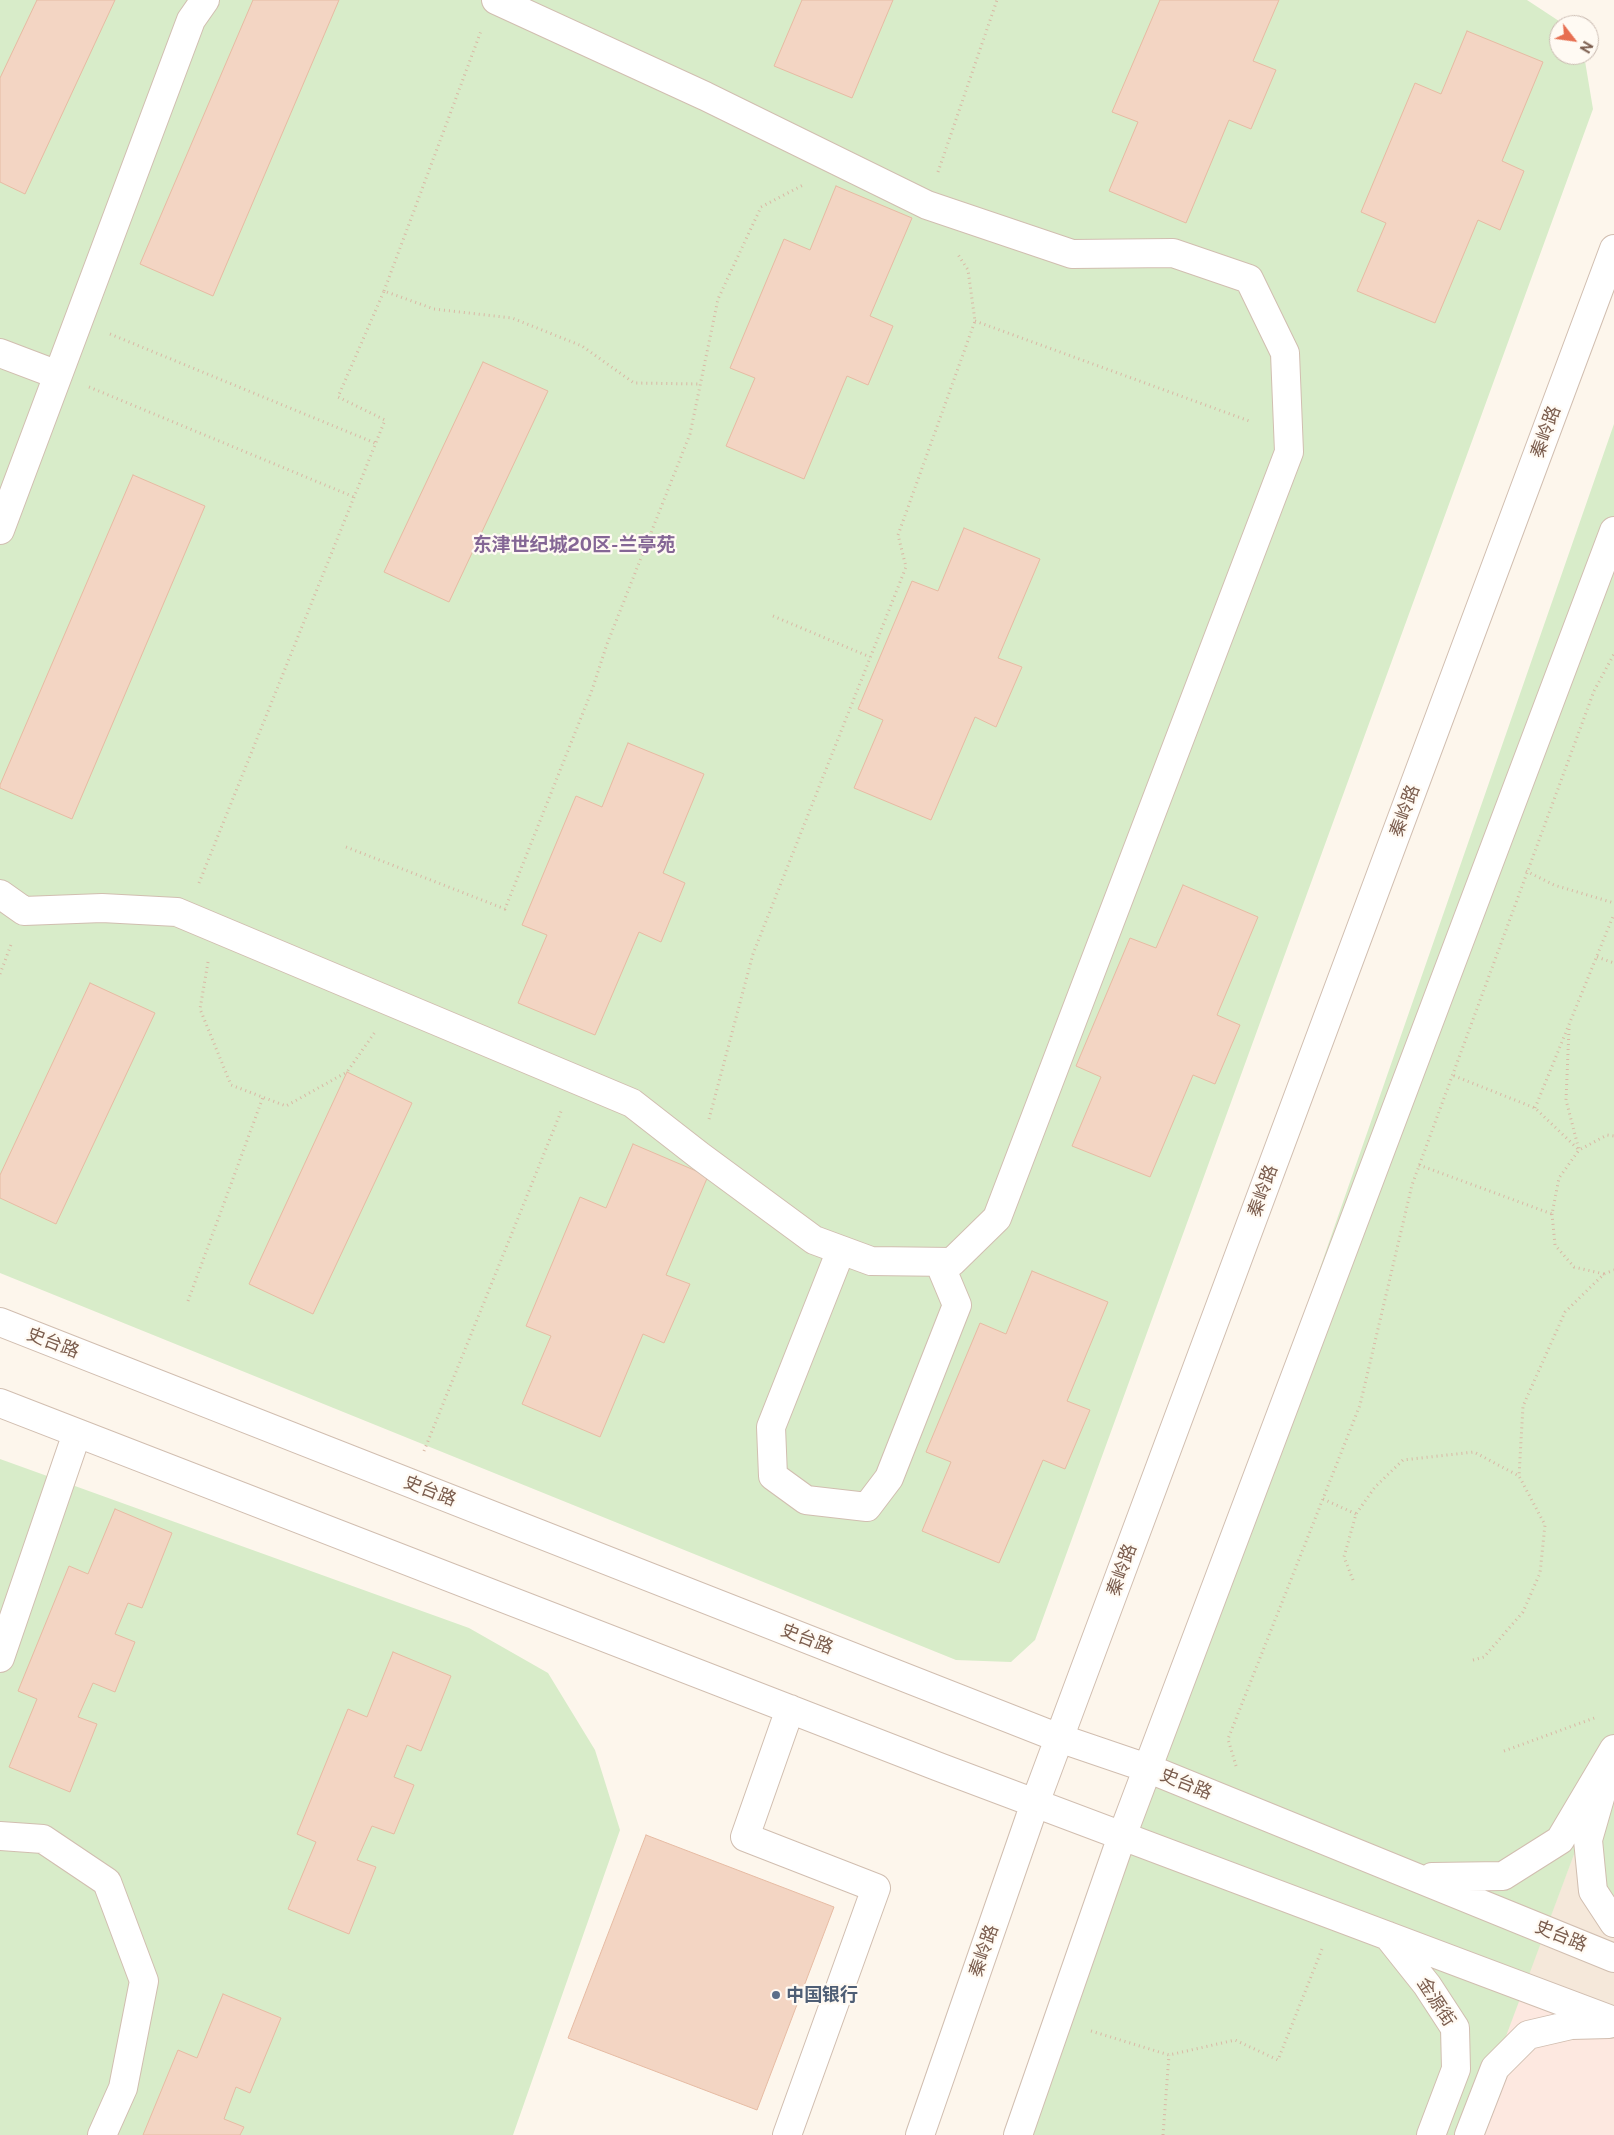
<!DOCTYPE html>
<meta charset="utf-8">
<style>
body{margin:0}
#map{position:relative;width:1614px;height:2135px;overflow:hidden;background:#fdf6ec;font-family:"Public Sans",sans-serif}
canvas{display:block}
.north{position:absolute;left:1549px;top:15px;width:50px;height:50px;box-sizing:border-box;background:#fffaf3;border:1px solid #cabbb1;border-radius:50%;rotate:120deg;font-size:14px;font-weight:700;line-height:20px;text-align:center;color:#7a5c4d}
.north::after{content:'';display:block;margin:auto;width:18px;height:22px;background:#e76f51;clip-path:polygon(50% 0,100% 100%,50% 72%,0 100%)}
</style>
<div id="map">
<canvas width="1614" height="2135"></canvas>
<div class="north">N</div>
</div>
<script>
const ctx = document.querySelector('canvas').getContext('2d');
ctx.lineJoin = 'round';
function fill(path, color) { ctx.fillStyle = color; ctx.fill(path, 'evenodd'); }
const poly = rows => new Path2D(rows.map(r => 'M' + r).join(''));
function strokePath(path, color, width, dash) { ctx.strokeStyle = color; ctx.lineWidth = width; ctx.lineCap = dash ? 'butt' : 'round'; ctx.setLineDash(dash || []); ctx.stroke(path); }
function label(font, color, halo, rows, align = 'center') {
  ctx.font = font + ' "Public Sans","Noto Sans SC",sans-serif'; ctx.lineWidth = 4.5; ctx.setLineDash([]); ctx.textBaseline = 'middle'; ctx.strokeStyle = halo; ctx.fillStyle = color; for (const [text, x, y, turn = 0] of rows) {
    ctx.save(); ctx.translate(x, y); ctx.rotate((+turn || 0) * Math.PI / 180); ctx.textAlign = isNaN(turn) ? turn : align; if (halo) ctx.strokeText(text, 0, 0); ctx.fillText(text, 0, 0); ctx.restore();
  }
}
const residential = poly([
 [1614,1748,1614,2022,1524,1986]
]);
const commercial = poly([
 [1524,1986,1614,2021,1614,2135,1467,2135]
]);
const green = poly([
 [0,0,1527,0,1565,25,1559,25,1559,55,1584,55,1593,109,1035,1640,1011,1662,956,1660,0,1273],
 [1614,424,1614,1923,1593,1891,1612,1753,1469,2135,1018,2135],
 [0,1459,469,1628,548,1673,595,1750,620,1830,513,2135,0,2135]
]);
const building = poly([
 [37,0,115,0,25,194,0,182,0,78,37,0],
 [253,0,339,0,213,296,140,264,253,0],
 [802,0,893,0,852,98,774,66,802,0],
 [1160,0,1279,0,1253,61,1276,70,1251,129,1229,120,1186,223,1109,191,1138,122,1112,112,1160,0],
 [1467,31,1543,62,1502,161,1524,171,1500,230,1478,220,1435,323,1357,291,1386,223,1361,212,1415,83,1441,94,1467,31],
 [836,186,912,218,870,316,893,326,868,385,847,376,804,479,726,446,755,378,730,368,784,239,810,250,836,186],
 [483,362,548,391,449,602,384,572,483,362],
 [133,475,205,506,72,819,0,788,0,785,133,475],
 [964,528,1040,559,998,658,1022,667,996,727,975,717,931,820,854,788,883,720,858,709,912,581,938,591,964,528],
 [628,743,704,774,663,873,685,883,661,942,639,932,595,1035,518,1003,547,935,522,925,576,796,602,807,628,743],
 [1183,885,1258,917,1217,1015,1240,1025,1215,1084,1193,1075,1150,1177,1072,1146,1101,1077,1076,1066,1130,938,1156,948,1183,885],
 [90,983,155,1013,56,1224,0,1198,0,1175,90,983],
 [347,1072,412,1103,313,1314,249,1284,347,1072],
 [633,1144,708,1176,666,1275,690,1284,664,1343,643,1334,600,1437,522,1404,551,1336,526,1326,580,1197,606,1208,633,1144],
 [1032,1271,1108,1302,1067,1401,1090,1410,1065,1469,1043,1460,999,1563,922,1531,951,1462,926,1452,980,1323,1006,1334,1032,1271],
 [115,1509,172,1533,142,1608,128,1603,115,1634,135,1642,115,1692,93,1683,78,1717,97,1724,70,1792,9,1767,37,1699,18,1691,69,1566,88,1574,115,1509],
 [393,1652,451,1676,421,1751,407,1745,394,1777,414,1785,394,1834,372,1826,357,1860,376,1867,349,1934,288,1909,316,1842,297,1834,348,1709,367,1717,393,1652],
 [646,1835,834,1907,757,2110,568,2038,646,1835],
 [223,1994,281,2018,250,2093,236,2087,224,2119,244,2127,240,2135,143,2135,178,2050,197,2058,223,1994]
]);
const path = poly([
 [938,172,997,0],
 [384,291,481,31],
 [975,321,1252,422],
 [110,334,375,443],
 [89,387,354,497],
 [773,616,870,657],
 [346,847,505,909,592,690,607,644,690,434,718,299,761,207,805,184],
 [1526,871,1554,885,1614,903],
 [199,883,385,420,338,397,384,291,434,309,512,318,582,346,634,383,700,384],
 [1597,957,1614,963],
 [208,962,200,1009,231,1085,286,1106,347,1072,375,1032],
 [0,974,12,942],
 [1569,1029,1566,1100,1579,1150,1607,1135,1614,1136],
 [1535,1108,1614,914],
 [709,1119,753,954,906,567,898,535,975,321,968,270,957,253],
 [1419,1165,1552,1214,1559,1178,1579,1150,1535,1108,1452,1075],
 [1552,1214,1555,1245,1574,1267,1604,1274],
 [188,1301,263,1097],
 [424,1451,562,1109],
 [1323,1499,1356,1514],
 [1353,1580,1344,1557,1356,1514,1375,1487,1403,1460,1474,1452,1519,1476],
 [1473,1660,1484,1657,1523,1612,1540,1573,1545,1525,1519,1476,1523,1406,1565,1312,1604,1274,1614,1270],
 [1504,1751,1597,1717],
 [1236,1766,1228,1739,1360,1405,1412,1185,1594,691,1614,654],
 [1091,2031,1169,2055,1235,2040,1278,2060,1322,1949],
 [1163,2135,1169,2055]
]);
const minor = poly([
 [0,353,58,375],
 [0,530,191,20,205,0],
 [0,894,24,911,102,908,177,912,632,1103,700,1156,814,1240,871,1261,952,1262,997,1218,1289,452,1285,353,1249,279,1173,253,1072,254,927,205,705,96,496,0],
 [841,1250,771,1427,773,1476,806,1500,867,1507,889,1478,957,1305,939,1262],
 [0,1322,1059,1738,1147,1768,1614,1958],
 [0,1403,939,1767,1614,2021],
 [0,1658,77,1433],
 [0,1836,43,1839,107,1882,144,1981,123,2088,102,2135],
 [1432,1877,1503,1876,1560,1840,1614,1749,1588,1840,1593,1891,1614,1923],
 [1388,1936,1427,1985,1455,2028,1456,2069,1431,2135],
 [787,2135,876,1888,745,1837,790,1709],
 [920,2135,1035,1803,1614,249],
 [1018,2135,1122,1836,1614,531],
 [1469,2135,1495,2068,1528,2035,1571,2025,1609,2024]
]);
const markers = [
 [776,1995,5,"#5c6f8a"]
];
const streetNames = [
 ["秦岭路",1546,432,-70],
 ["秦岭路",1405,811,-70],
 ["秦岭路",1263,1191,-70],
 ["史台路",53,1343,21],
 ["史台路",430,1491,21],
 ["秦岭路",1122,1570,-70],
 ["史台路",807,1639,21],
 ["史台路",1186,1784,22],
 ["史台路",1561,1936,22],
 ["秦岭路",984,1951,-71],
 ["金源街",1436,2002,57]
];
const serviceNames = [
 ["中国银行",786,1995]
];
const neighbourhoodNames = [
 ["东津世纪城20区-兰亭苑",574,545]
];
fill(residential, '#f5e8da');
fill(commercial, '#fde8e0');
fill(green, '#d8ecc9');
fill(building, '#f3d5c3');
strokePath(building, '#e6bba3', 1);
strokePath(minor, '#d1beb0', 30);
strokePath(path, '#d9b8a5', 3, [1, 4]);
strokePath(minor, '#fff', 28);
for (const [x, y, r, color] of markers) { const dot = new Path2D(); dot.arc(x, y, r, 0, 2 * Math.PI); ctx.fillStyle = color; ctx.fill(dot); strokePath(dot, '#fffaf3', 2); }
label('18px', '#7a5c4d', '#fffaf3', streetNames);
label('bold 18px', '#4e5e75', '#fffaf3', serviceNames, 'left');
label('bold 19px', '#846695', '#fffaf3', neighbourhoodNames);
</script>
